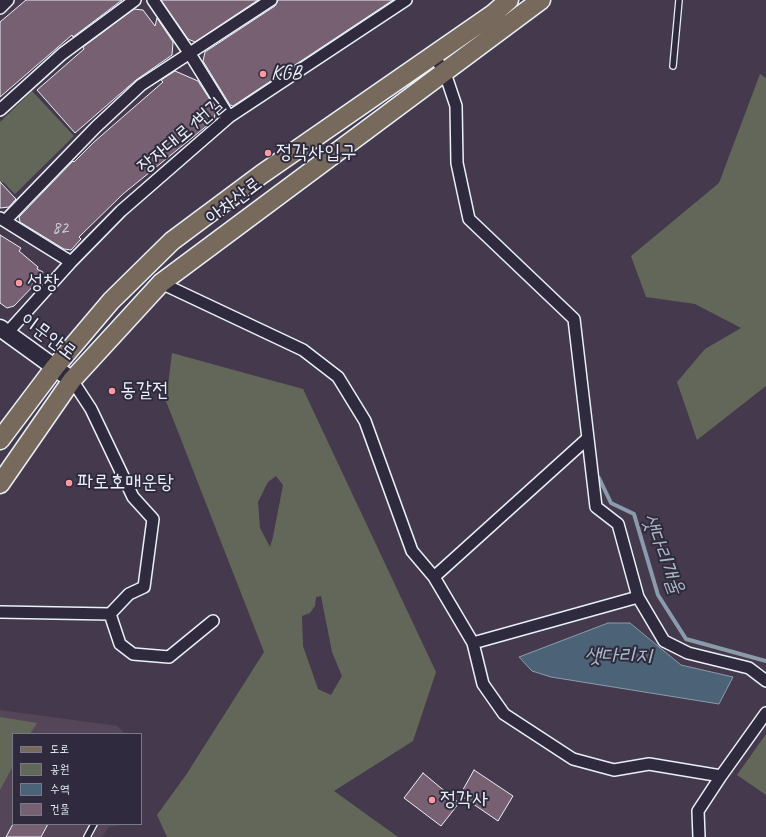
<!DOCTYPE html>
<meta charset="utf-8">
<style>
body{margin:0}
#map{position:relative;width:766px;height:837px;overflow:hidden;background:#453a4d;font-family:Caveat,"Poor Story",sans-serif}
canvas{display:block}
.legend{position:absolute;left:12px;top:733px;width:130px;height:92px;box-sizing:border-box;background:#2f2a3d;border:1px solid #797a88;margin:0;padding:5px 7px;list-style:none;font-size:12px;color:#e8f1f8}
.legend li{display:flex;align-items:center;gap:8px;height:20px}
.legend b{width:20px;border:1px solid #797a88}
</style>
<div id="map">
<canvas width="766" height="837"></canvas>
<ul class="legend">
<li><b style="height:5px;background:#77695c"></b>도로</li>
<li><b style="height:11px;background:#636759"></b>공원</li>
<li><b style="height:11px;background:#4c6377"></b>수역</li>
<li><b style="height:11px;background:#786073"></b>건물</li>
</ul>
</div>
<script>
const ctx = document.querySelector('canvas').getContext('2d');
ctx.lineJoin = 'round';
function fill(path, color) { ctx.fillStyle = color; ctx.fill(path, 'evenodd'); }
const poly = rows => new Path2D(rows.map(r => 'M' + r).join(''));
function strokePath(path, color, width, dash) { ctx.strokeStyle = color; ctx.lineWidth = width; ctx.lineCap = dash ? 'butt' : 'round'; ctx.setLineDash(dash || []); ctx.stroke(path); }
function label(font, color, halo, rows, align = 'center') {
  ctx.font = font + ' Caveat,"Poor Story",sans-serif'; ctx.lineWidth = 4; ctx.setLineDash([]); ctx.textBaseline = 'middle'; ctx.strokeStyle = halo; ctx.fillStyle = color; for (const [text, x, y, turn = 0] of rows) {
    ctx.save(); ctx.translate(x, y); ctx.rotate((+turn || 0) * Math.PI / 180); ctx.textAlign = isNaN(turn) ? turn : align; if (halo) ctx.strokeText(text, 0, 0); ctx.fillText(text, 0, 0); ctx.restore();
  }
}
const built = poly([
 [0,710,118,726,125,734,13,734,13,824,126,824,109,827,102,837,0,837]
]);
const green = poly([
 [760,74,766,78,766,386,697,440,677,382,705,349,741,328,695,304,646,297,631,256,719,183],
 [32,91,74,136,15,194,3,182,0,185,0,122],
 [172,353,303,389,436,672,413,741,334,791,398,837,167,837,157,815,186,775,264,652,166,401],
 [276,476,283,485,273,537,270,547,260,528,258,502,268,482],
 [321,596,332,652,342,676,331,695,318,689,303,646,302,616,310,613,315,606,316,597],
 [0,717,37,723,30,734,13,734,13,766,0,790],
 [766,734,766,795,737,775]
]);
const water = poly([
 [608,623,630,623,681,665,733,677,719,704,551,677,532,671,519,657,608,623]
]);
const stream = poly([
 [599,478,611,503,634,514,658,595,686,639,766,661]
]);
const building = poly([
 [26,0,122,0,73,37,72,35,0,97,0,22,26,0],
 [161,0,258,0,195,42,188,39,161,0],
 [278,0,393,0,233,106,230,105,203,61,205,52,275,6,278,0],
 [134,9,143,10,155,26,157,18,173,42,172,55,136,80,75,133,37,90,84,49,83,47,134,9],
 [175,71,198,81,216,109,214,120,123,194,79,237,81,239,71,250,64,249,20,222,19,217,73,161,74,162,94,142,163,82,161,80,175,71],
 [0,182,16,199,9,207,0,208,0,182],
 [0,235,21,248,19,251,38,267,37,269,43,272,40,279,14,306,7,308,0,303,0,235],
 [474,770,513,796,498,821,460,795,474,770],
 [423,773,459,803,441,826,404,798,423,773],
 [13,824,48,824,41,837,6,837,13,824]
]);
const lane = poly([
 [673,66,679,0],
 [87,837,94,824]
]);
const street = poly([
 [153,0,190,54,229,117],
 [0,8,8,0],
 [433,56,444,70,456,106,457,163,469,219,574,319,596,507,618,524,638,597,664,641,688,653,749,668,766,681],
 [0,110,62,54,135,0],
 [0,218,71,262],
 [5,221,96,127,141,85,271,0],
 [161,283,303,350,338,377,365,421,412,551,434,577,473,643,483,684,504,714,573,759,614,770,649,764,721,776,698,811,699,837],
 [8,332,71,262,121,211,229,117,406,0],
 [434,577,588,438],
 [0,612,110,614,129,594,144,587,153,519,133,497,91,409,72,380],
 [110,614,120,644,133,654,169,657,213,621],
 [473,643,638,597],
 [721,776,766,713]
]);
const secondary = poly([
 [0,328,72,380]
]);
const primary = poly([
 [0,440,55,367,111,301,172,241,262,174,493,14,509,0],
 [0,484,72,380,161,283,541,0]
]);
const markers = [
 [263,74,4,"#ff9aa2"],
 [268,153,4,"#ff9aa2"],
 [19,283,4,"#ff9aa2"],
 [112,391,4,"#ff9aa2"],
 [69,483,4,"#ff9aa2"],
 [432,800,4,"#ff9aa2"]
];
const numberNames = [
 ["82",60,228]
];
const poiNames = [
 ["KGB",271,74],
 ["정각사입구",276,153],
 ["성창",27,283],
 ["동갈전",120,391],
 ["파로호매운탕",77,483],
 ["정각사",440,800]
];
const streetNames = [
 ["장자대로1번길",181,136,-40],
 ["아차산로",234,201,-37],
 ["이문안로",48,337,36]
];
const waterNames = [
 ["샛다리개울",662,554,69],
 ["샛다리지",618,656]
];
fill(built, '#544558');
fill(green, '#636759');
fill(water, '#4c6377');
strokePath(water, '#8a9cab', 1);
strokePath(stream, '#8a9cab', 4);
fill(building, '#786073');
strokePath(building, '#e8f1f8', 1);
strokePath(lane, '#e8f1f8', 8);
strokePath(street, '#e8f1f8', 14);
strokePath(secondary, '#e8f1f8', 19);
strokePath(primary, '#e8f1f8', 21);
strokePath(lane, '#2f2a3d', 5.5);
strokePath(street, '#2f2a3d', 11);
strokePath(secondary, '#2f2a3d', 16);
strokePath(primary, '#77695c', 18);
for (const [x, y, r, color] of markers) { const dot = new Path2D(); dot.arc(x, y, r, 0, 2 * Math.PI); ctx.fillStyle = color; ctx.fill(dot); strokePath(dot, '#2f2a3d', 1.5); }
label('18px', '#cccdd7', null, numberNames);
label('20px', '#e8f1f8', '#2f2a3d', poiNames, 'left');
label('20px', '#e8f1f8', '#2f2a3d', streetNames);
label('italic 21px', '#aab8c4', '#2f2a3d', waterNames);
</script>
